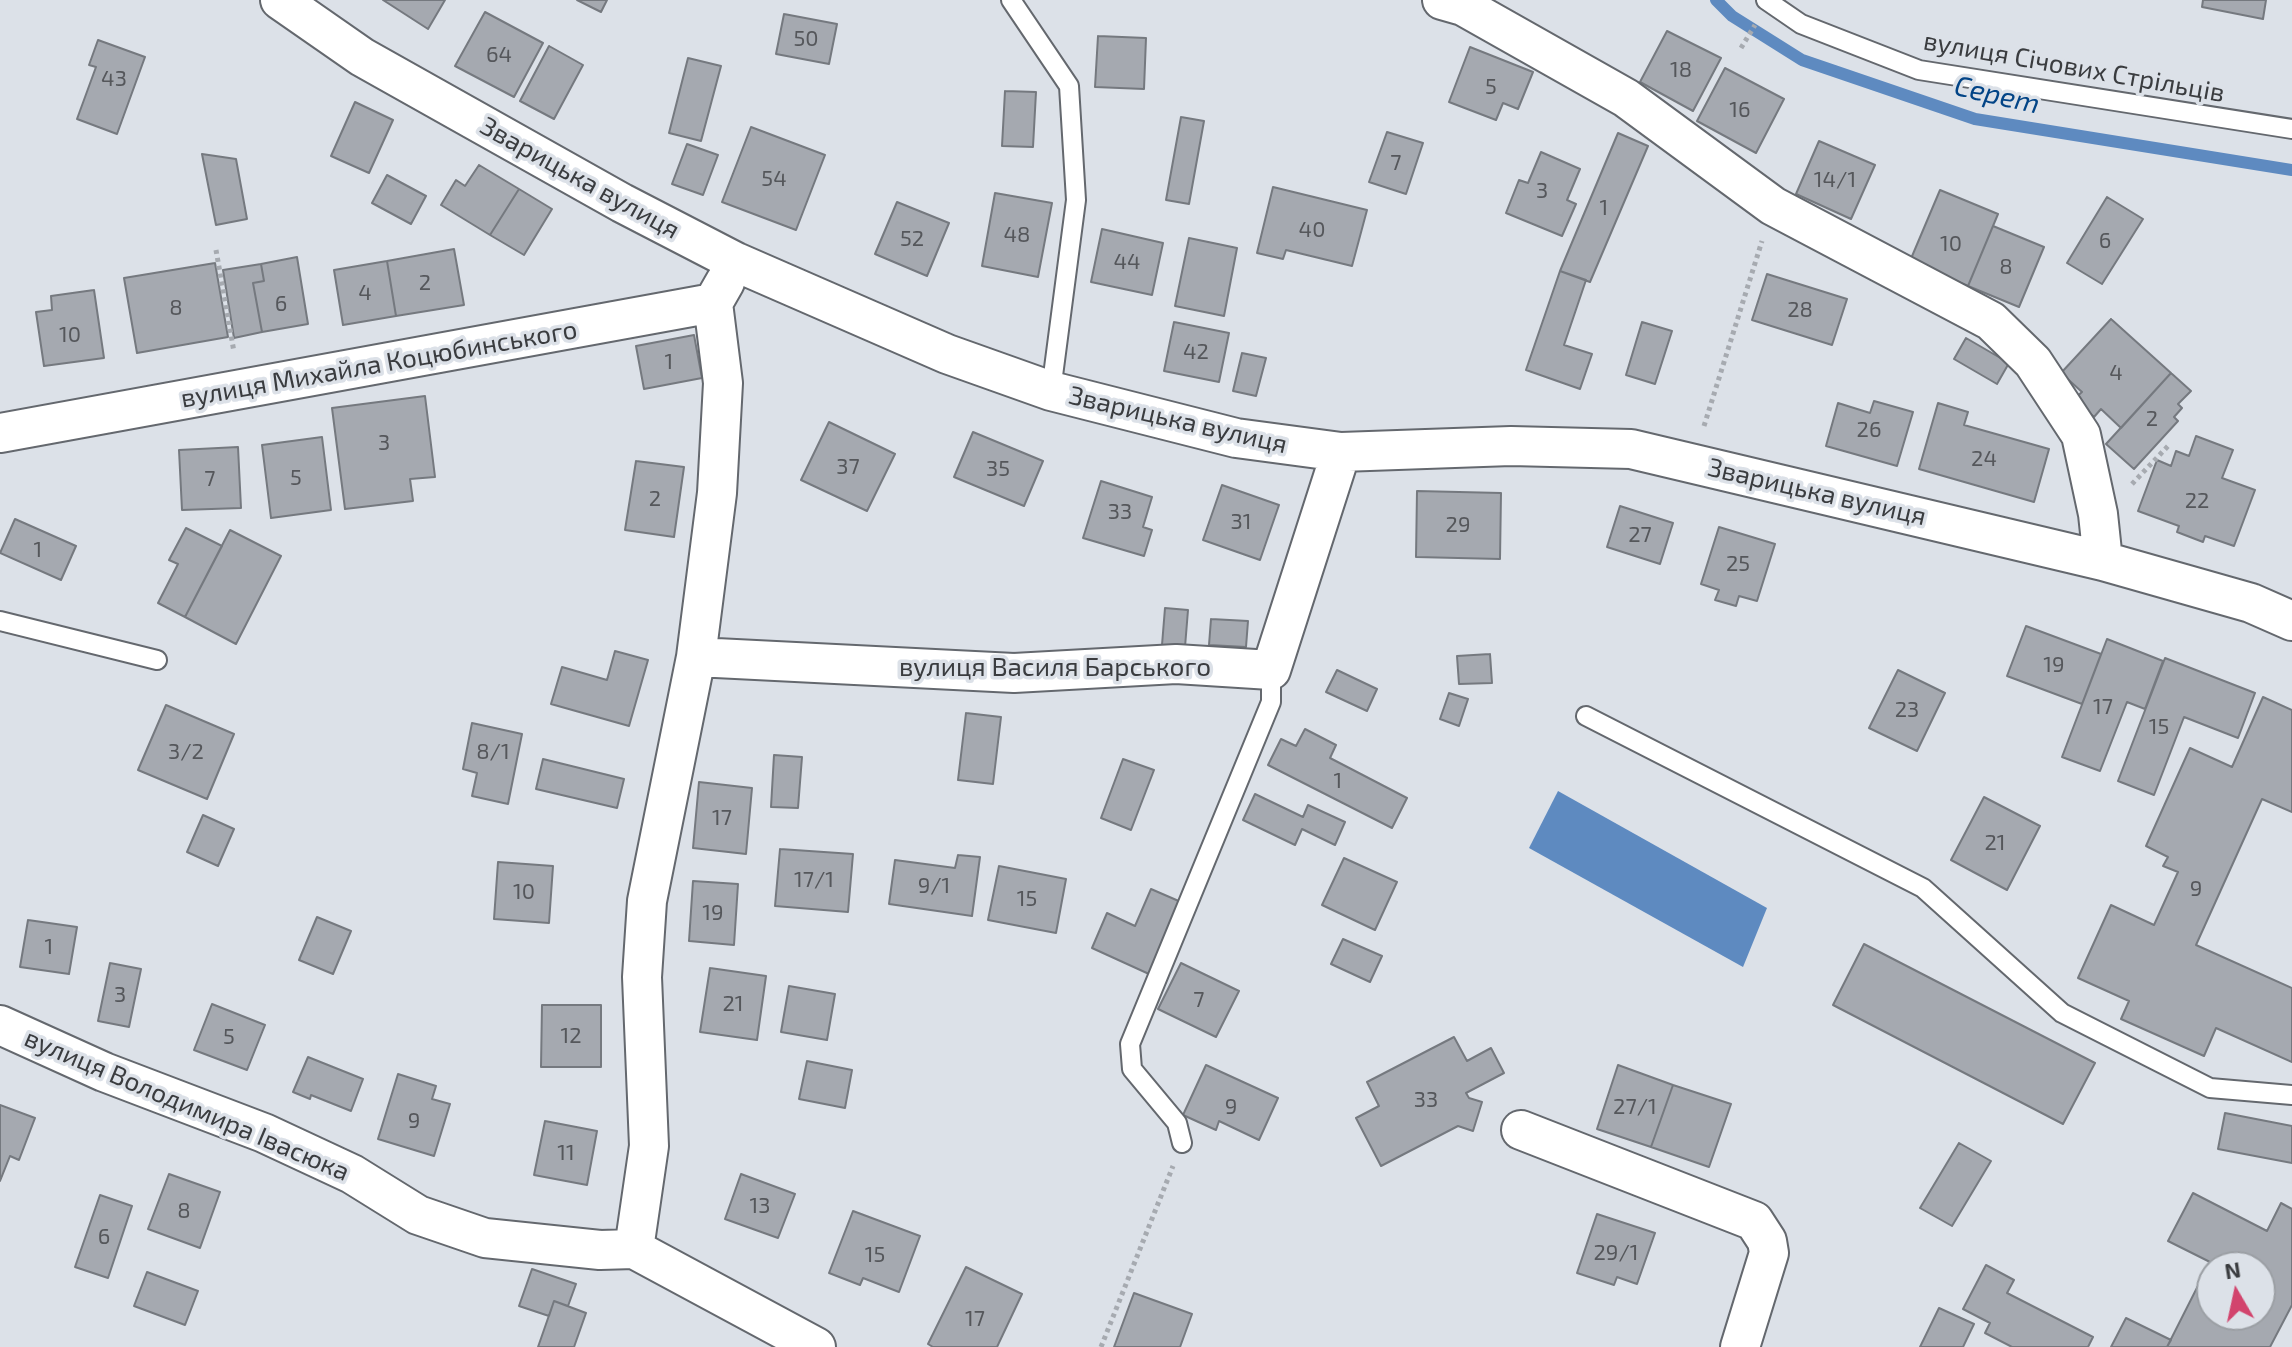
<!DOCTYPE html>
<meta charset="utf-8">
<style>
body{margin:0}
#map{position:relative;width:2292px;height:1347px;overflow:hidden;background:#dce1e8;font-family:"Exo 2",sans-serif}
canvas{display:block}
.north{position:absolute;left:2196px;top:1251px;width:80px;height:80px;box-sizing:border-box;background:#dce1e8;border:2px solid #9b9fa4;border-radius:50%;rotate:351deg;font-size:22px;font-weight:700;line-height:32px;text-align:center;color:#3a3c3f}
.north::after{content:'';display:block;margin:auto;width:28px;height:36px;background:#d2446d;clip-path:polygon(50% 0,100% 100%,50% 72%,0 100%)}
</style>
<div id="map">
<canvas width="2292" height="1347"></canvas>
<div class="north">N</div>
</div>
<script>
const ctx = document.querySelector('canvas').getContext('2d');
ctx.lineJoin = 'round';
function fill(path, color) { ctx.fillStyle = color; ctx.fill(path, 'evenodd'); }
const poly = rows => new Path2D(rows.map(r => 'M' + r).join(''));
function strokePath(path, color, width, dash) { ctx.strokeStyle = color; ctx.lineWidth = width; ctx.lineCap = dash ? 'butt' : 'round'; ctx.setLineDash(dash || []); ctx.stroke(path); }
function label(font, color, halo, rows, align = 'center') {
  ctx.font = font + ' "Exo 2",sans-serif'; ctx.lineWidth = 7; ctx.setLineDash([]); ctx.textBaseline = 'middle'; ctx.strokeStyle = halo; ctx.fillStyle = color; for (const [text, x, y, turn = 0] of rows) {
    ctx.save(); ctx.translate(x, y); ctx.rotate((+turn || 0) * Math.PI / 180); ctx.textAlign = isNaN(turn) ? turn : align; if (halo) ctx.strokeText(text, 0, 0); ctx.fillText(text, 0, 0); ctx.restore();
  }
}
const water = poly([
 [1558,791,1767,908,1743,967,1529,848]
]);
const stream = poly([
 [1716,0,1732,16,1802,60,1975,119,2292,170]
]);
const building = poly([
 [383,0,445,0,428,29,383,0],
 [577,0,607,0,601,12,577,0],
 [2203,0,2266,0,2263,19,2202,7,2203,0],
 [485,12,543,43,514,97,455,66,485,12],
 [784,14,837,24,829,64,776,54,784,14],
 [1667,31,1721,58,1693,111,1640,82,1667,31],
 [1098,36,1146,38,1144,89,1095,87,1098,36],
 [98,40,145,57,117,134,77,119,96,67,89,65,98,40],
 [549,46,583,65,554,119,520,101,549,46],
 [1470,47,1533,72,1518,109,1503,103,1496,120,1449,102,1470,47],
 [688,58,721,66,701,141,669,133,688,58],
 [1725,68,1784,99,1756,153,1697,121,1725,68],
 [1005,91,1036,92,1033,147,1002,146,1005,91],
 [355,102,393,120,369,173,331,156,355,102],
 [1181,117,1204,121,1189,204,1166,200,1181,117],
 [751,127,825,155,796,230,722,202,751,127],
 [1387,132,1423,143,1406,194,1369,182,1387,132],
 [1618,133,1648,146,1590,282,1560,271,1618,133],
 [1819,141,1875,165,1851,219,1796,194,1819,141],
 [687,144,718,155,703,195,672,184,687,144],
 [1541,152,1580,169,1567,200,1576,204,1562,236,1506,213,1519,180,1528,183,1541,152],
 [202,154,236,159,247,219,216,225,202,154],
 [479,165,519,189,490,235,441,205,456,180,465,186,479,165],
 [387,175,426,196,411,224,372,203,387,175],
 [1273,187,1367,210,1352,266,1286,250,1283,259,1257,253,1273,187],
 [519,189,552,209,524,255,490,235,519,189],
 [1940,190,1998,214,1968,286,1910,261,1940,190],
 [995,193,1052,203,1038,277,982,266,995,193],
 [2107,197,2143,219,2102,284,2067,263,2107,197],
 [897,202,949,223,927,276,875,254,897,202],
 [1993,226,2044,247,2019,307,1968,286,1993,226],
 [1102,229,1163,243,1152,295,1091,282,1102,229],
 [1189,238,1237,248,1224,316,1175,306,1189,238],
 [454,249,464,305,396,316,387,261,454,249],
 [297,257,308,324,262,332,253,283,264,281,261,264,297,257],
 [387,261,396,316,343,325,334,270,387,261],
 [215,263,228,337,137,353,124,278,215,263],
 [261,264,264,281,253,283,262,332,234,338,223,270,261,264],
 [1560,271,1586,280,1564,345,1592,354,1580,389,1526,370,1560,271],
 [1767,274,1847,299,1832,345,1752,320,1767,274],
 [94,290,104,358,44,366,36,312,52,310,51,296,94,290],
 [2111,319,2171,373,2121,428,2101,409,2094,417,2074,399,2082,392,2061,373,2111,319],
 [1174,322,1229,333,1219,382,1164,371,1174,322],
 [1642,322,1672,331,1655,384,1626,375,1642,322],
 [694,335,702,378,644,389,636,346,694,335],
 [1966,338,2009,363,1997,384,1954,359,1966,338],
 [1242,353,1266,358,1256,396,1233,391,1242,353],
 [2171,373,2191,391,2178,404,2182,408,2174,417,2178,421,2134,469,2106,444,2171,373],
 [425,396,435,477,410,479,413,501,345,509,332,408,425,396],
 [1874,401,1913,412,1897,466,1826,446,1838,403,1870,413,1874,401],
 [1938,403,1968,412,1964,425,2049,449,2034,502,1919,469,1938,403],
 [829,422,895,454,867,511,801,480,829,422],
 [973,432,1043,461,1024,506,954,477,973,432],
 [2196,436,2233,450,2222,478,2255,490,2234,546,2205,536,2203,542,2177,532,2179,526,2138,511,2157,460,2171,466,2176,451,2189,456,2196,436],
 [322,437,331,510,271,518,262,445,322,437],
 [238,447,241,508,182,510,179,450,238,447],
 [636,461,684,467,674,537,625,530,636,461],
 [1101,481,1152,497,1143,527,1152,530,1144,556,1083,538,1101,481],
 [1222,485,1279,505,1260,560,1203,540,1222,485],
 [1417,491,1501,493,1500,559,1416,557,1417,491],
 [1620,506,1673,523,1660,564,1607,547,1620,506],
 [15,519,76,546,61,580,0,553,15,519],
 [1719,527,1775,544,1757,601,1739,596,1736,606,1715,600,1719,590,1701,584,1719,527],
 [186,528,222,546,185,617,158,603,178,564,169,560,186,528],
 [230,530,281,556,236,644,185,617,230,530],
 [1165,608,1188,610,1185,647,1162,645,1165,608],
 [1211,619,1248,621,1246,647,1209,645,1211,619],
 [2026,626,2101,654,2082,704,2007,676,2026,626],
 [2107,639,2163,661,2145,709,2127,702,2100,771,2062,757,2107,639],
 [615,651,648,660,629,726,551,704,562,667,607,680,615,651],
 [1490,654,1492,683,1459,684,1457,656,1490,654],
 [2165,658,2255,693,2238,738,2184,717,2154,795,2118,781,2165,658],
 [1337,670,1377,689,1367,711,1326,692,1337,670],
 [1898,670,1945,693,1917,751,1869,728,1898,670],
 [1449,693,1468,699,1459,726,1440,719,1449,693],
 [2263,697,2292,710,2292,812,2262,799,2196,945,2292,988,2292,1062,2216,1028,2204,1056,2121,1019,2129,1001,2078,978,2111,905,2154,925,2178,872,2163,866,2168,857,2146,846,2190,748,2232,767,2263,697],
 [166,705,234,734,207,799,138,770,166,705],
 [966,713,1001,717,993,784,958,780,966,713],
 [472,723,522,734,508,804,472,796,477,773,463,769,472,723],
 [1305,729,1336,745,1330,758,1407,798,1392,828,1268,765,1281,739,1296,746,1305,729],
 [774,755,802,757,798,808,771,807,774,755],
 [543,759,624,779,617,808,536,789,543,759],
 [1123,759,1154,770,1131,830,1101,818,1123,759],
 [699,782,752,788,746,854,693,848,699,782],
 [1255,794,1303,817,1308,805,1345,822,1335,845,1302,829,1295,845,1243,820,1255,794],
 [1984,797,2040,826,2007,890,1951,860,1984,797],
 [203,815,234,829,218,866,187,852,203,815],
 [780,849,853,854,848,912,775,906,780,849],
 [958,855,980,857,972,916,889,904,895,860,955,868,958,855],
 [1344,858,1397,882,1375,930,1322,905,1344,858],
 [498,862,553,866,549,923,494,919,498,862],
 [999,866,1066,879,1056,933,988,920,999,866],
 [693,881,738,884,734,945,689,941,693,881],
 [1151,889,1181,902,1149,974,1092,948,1107,913,1135,926,1151,889],
 [317,917,351,931,333,974,299,960,317,917],
 [28,920,77,927,69,974,20,967,28,920],
 [1343,939,1382,956,1370,982,1331,964,1343,939],
 [1864,944,2095,1063,2063,1124,1833,1005,1864,944],
 [110,963,141,969,129,1027,98,1021,110,963],
 [1181,963,1239,991,1216,1037,1158,1009,1181,963],
 [710,968,766,976,757,1040,700,1032,710,968],
 [789,986,835,994,827,1040,781,1032,789,986],
 [212,1004,265,1025,247,1070,194,1050,212,1004],
 [542,1005,601,1005,601,1067,541,1067,542,1005],
 [1454,1037,1467,1061,1491,1048,1504,1073,1466,1093,1469,1098,1482,1102,1473,1131,1458,1126,1381,1166,1356,1118,1379,1106,1367,1082,1454,1037],
 [308,1057,363,1079,351,1111,311,1095,310,1099,293,1092,308,1057],
 [807,1061,852,1070,845,1108,799,1099,807,1061],
 [1206,1065,1278,1098,1259,1140,1219,1121,1216,1130,1183,1115,1206,1065],
 [1618,1065,1673,1085,1651,1147,1597,1129,1618,1065],
 [398,1074,436,1086,432,1099,450,1104,434,1156,378,1139,398,1074],
 [1673,1085,1731,1104,1709,1167,1651,1147,1673,1085],
 [0,1105,35,1118,19,1160,10,1156,0,1181,0,1105],
 [2225,1113,2292,1126,2292,1163,2218,1149,2225,1113],
 [545,1121,597,1131,587,1185,534,1175,545,1121],
 [1959,1143,1991,1161,1952,1226,1920,1208,1959,1143],
 [169,1174,220,1192,200,1248,148,1229,169,1174],
 [741,1174,795,1194,778,1238,725,1219,741,1174],
 [2193,1193,2267,1231,2281,1203,2292,1209,2292,1305,2270,1347,2167,1347,2210,1262,2168,1241,2193,1193],
 [2212,1267,2260,1267,2260,1315,2212,1315,2212,1267],
 [100,1195,132,1206,108,1278,75,1267,100,1195],
 [853,1211,920,1236,899,1292,863,1278,860,1285,829,1273,853,1211],
 [1597,1214,1655,1233,1637,1284,1617,1277,1614,1285,1577,1273,1597,1214],
 [1986,1265,2014,1280,2007,1293,2093,1337,2088,1347,2012,1347,1985,1333,1990,1323,1963,1309,1986,1265],
 [966,1267,1022,1294,997,1347,933,1347,928,1344,966,1267],
 [532,1269,576,1284,568,1306,554,1301,549,1316,519,1306,532,1269],
 [147,1272,198,1291,185,1325,134,1306,147,1272],
 [1134,1293,1192,1314,1180,1347,1114,1347,1134,1293],
 [554,1301,586,1313,574,1347,538,1347,554,1301],
 [1939,1308,1974,1324,1963,1347,1920,1347,1939,1308],
 [2126,1318,2171,1340,2167,1347,2111,1347,2126,1318]
]);
const path = poly([
 [1741,48,1755,25],
 [216,250,234,352],
 [1704,426,1762,241],
 [2132,484,2169,445],
 [1101,1347,1173,1166]
]);
const service = poly([
 [1011,0,1069,86,1076,200,1051,391],
 [1766,0,1801,24,1919,70,2292,129],
 [0,621,157,660],
 [1586,716,1923,888,2062,1013,2210,1088,2292,1095],
 [1182,1143,1177,1123,1132,1069,1130,1044,1271,702,1271,670]
]);
const minor = poly([
 [280,0,362,57,622,203,736,262,947,354,1051,391,1236,438,1341,452,1511,446,1631,449,2103,561,2251,603,2292,621],
 [1442,0,1463,6,1626,98,1773,206,1991,321,2033,362,2081,435,2098,514,2103,561],
 [0,433,713,303,725,282],
 [696,657,1014,673,1176,664,1271,670,1341,452],
 [0,1025,104,1072,264,1133,352,1174,418,1215,485,1238,600,1250,634,1249,816,1347],
 [1521,1130,1754,1221,1767,1241,1769,1253,1740,1347],
 [634,1249,649,1146,642,977,647,901,696,657,717,493,723,383,713,303]
]);
const numberNames = [
 ["50",806,39],
 ["64",499,55],
 ["18",1681,70],
 ["43",114,79],
 ["5",1491,87],
 ["16",1740,110],
 ["7",1396,163],
 ["54",774,179],
 ["14/1",1835,180],
 ["3",1542,191],
 ["1",1604,208],
 ["40",1312,230],
 ["48",1017,235],
 ["52",912,239],
 ["6",2105,241],
 ["10",1951,244],
 ["44",1127,262],
 ["8",2006,267],
 ["2",425,283],
 ["4",365,293],
 ["6",281,304],
 ["8",176,308],
 ["28",1800,310],
 ["10",70,335],
 ["42",1196,352],
 ["1",669,362],
 ["4",2116,373],
 ["2",2152,419],
 ["26",1869,430],
 ["3",384,443],
 ["24",1984,459],
 ["37",848,467],
 ["35",998,469],
 ["5",296,478],
 ["7",210,479],
 ["2",655,499],
 ["22",2197,501],
 ["33",1120,512],
 ["31",1241,522],
 ["29",1458,525],
 ["27",1640,535],
 ["1",38,550],
 ["25",1738,564],
 ["19",2054,665],
 ["17",2103,707],
 ["23",1907,710],
 ["15",2159,727],
 ["3/2",186,752],
 ["8/1",493,752],
 ["1",1338,781],
 ["17",722,818],
 ["21",1995,843],
 ["17/1",814,880],
 ["9/1",934,886],
 ["9",2196,889],
 ["10",524,892],
 ["15",1027,899],
 ["19",713,913],
 ["1",49,947],
 ["3",120,995],
 ["7",1199,1000],
 ["21",733,1004],
 ["12",571,1036],
 ["5",229,1037],
 ["33",1426,1100],
 ["9",1231,1107],
 ["27/1",1635,1107],
 ["9",414,1121],
 ["11",566,1153],
 ["13",760,1206],
 ["8",184,1211],
 ["6",104,1237],
 ["29/1",1616,1253],
 ["15",875,1255],
 ["17",975,1319]
];
const streetNames = [
 ["вулиця Січових Стрільців",2074,67,10],
 ["Зварицька вулиця",580,178,29],
 ["вулиця Михайла Коцюбинського",379,364,-10],
 ["Зварицька вулиця",1178,420,13],
 ["Зварицька вулиця",1817,492,13],
 ["вулиця Василя Барського",1055,667],
 ["вулиця Володимира Івасюка",187,1105,23]
];
const waterNames = [
 ["Серет",1997,95,13]
];
fill(water, '#5e8ac0');
strokePath(stream, '#5e8ac0', 12);
fill(building, '#a5a9b0');
strokePath(building, '#75797f', 2);
strokePath(service, '#64686e', 22);
strokePath(minor, '#64686e', 42);
strokePath(path, '#a6aab0', 5, [4, 4]);
strokePath(service, '#fff', 18);
strokePath(minor, '#fff', 38);
label('22px', '#55575b', null, numberNames);
label('26px', '#3a3c3f', '#dce1e8', streetNames);
label('italic 28px', '#024486', '#dce1e8', waterNames);
</script>
